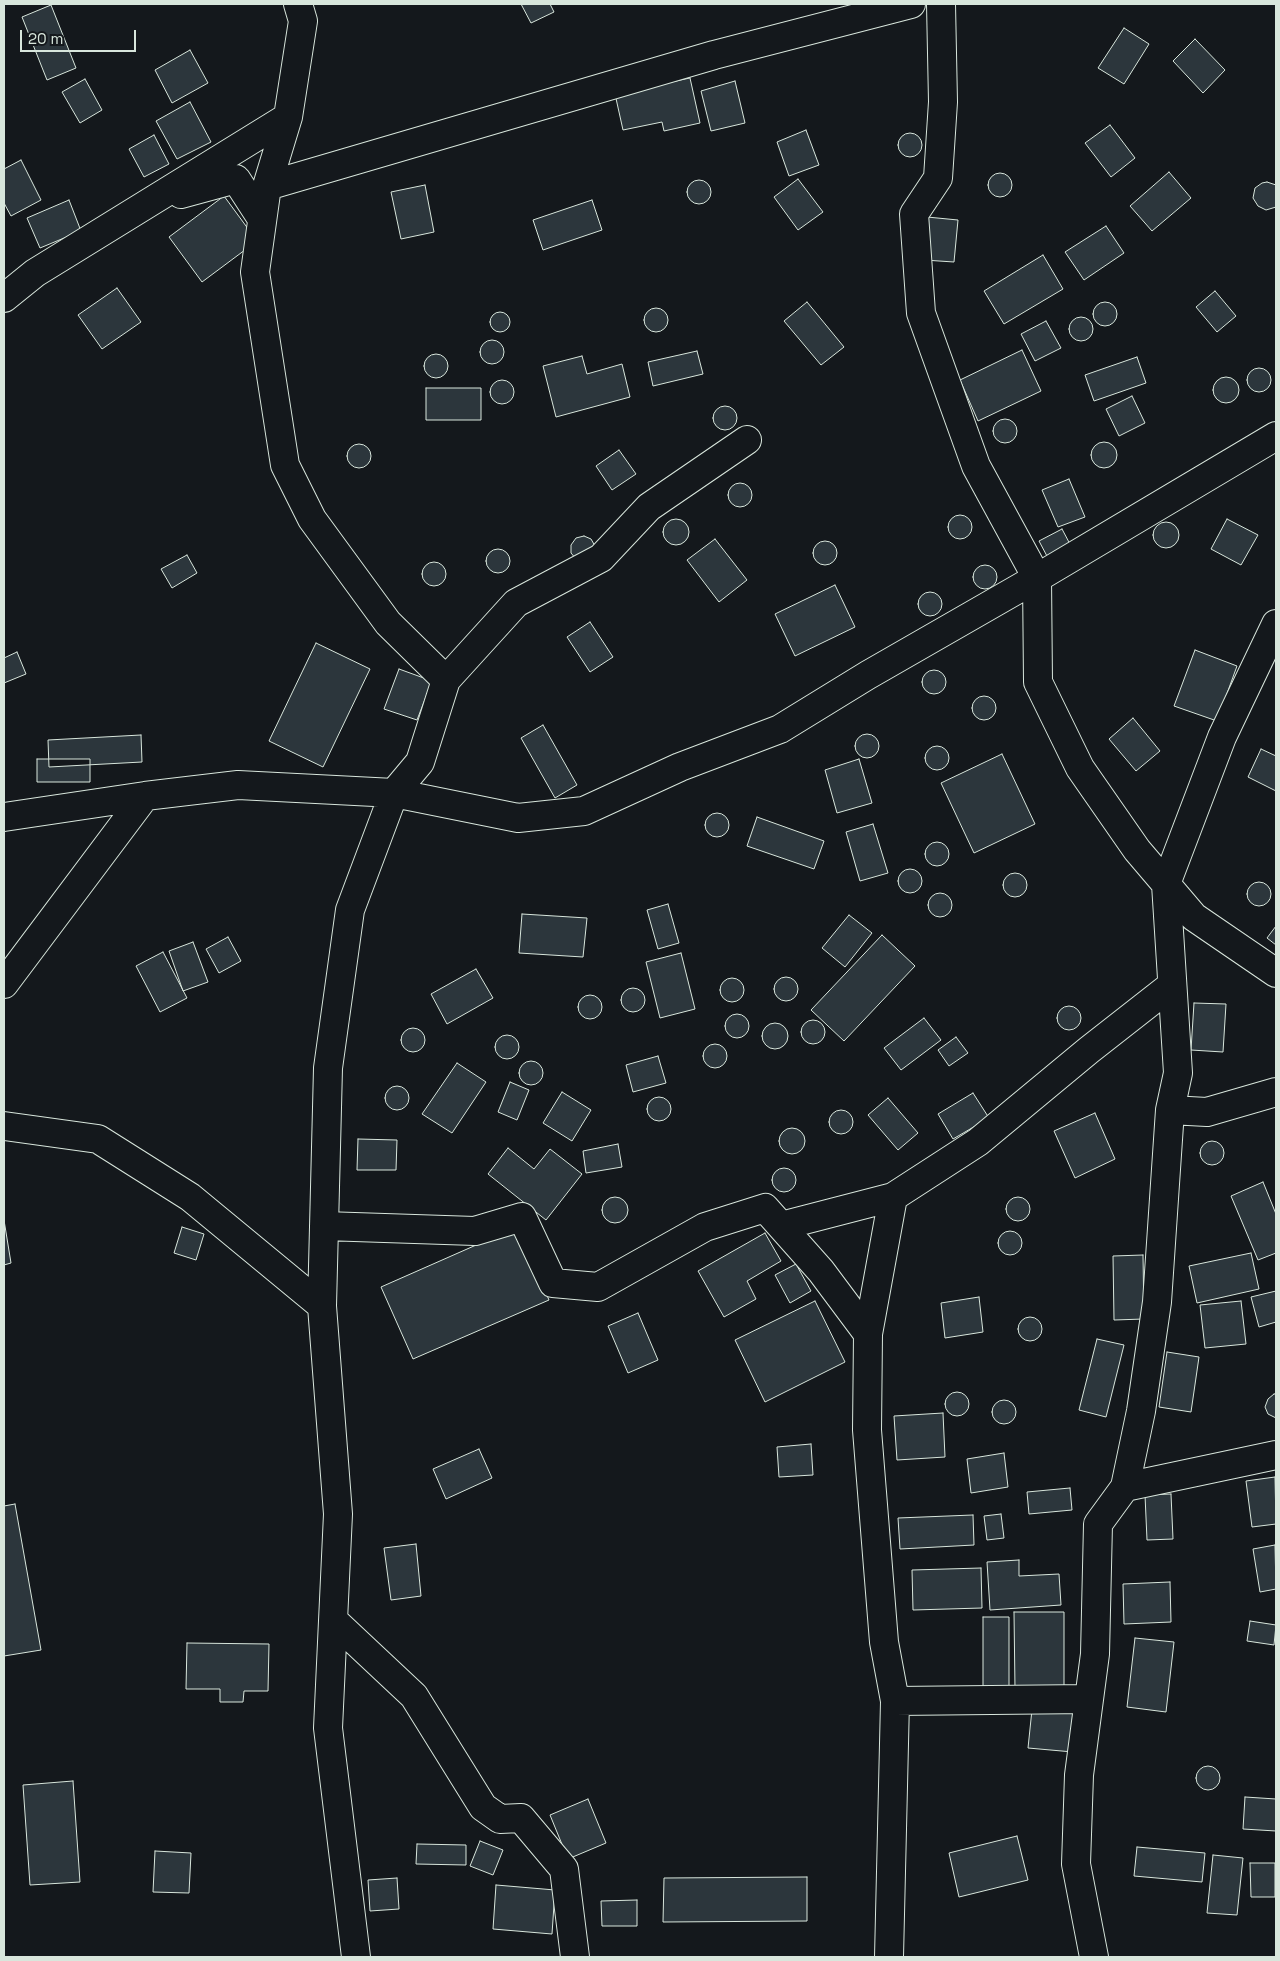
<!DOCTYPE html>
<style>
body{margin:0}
#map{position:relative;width:1280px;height:1961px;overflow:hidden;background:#14181c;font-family:"Space Grotesk",sans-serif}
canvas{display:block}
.frame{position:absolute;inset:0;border:5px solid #d8e6dc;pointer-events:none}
.scale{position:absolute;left:20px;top:30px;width:116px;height:22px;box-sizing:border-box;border:2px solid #d8e6dc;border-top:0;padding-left:6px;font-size:15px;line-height:18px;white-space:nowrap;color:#d8e6dc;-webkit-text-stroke:4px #14181c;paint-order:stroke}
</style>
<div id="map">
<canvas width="1280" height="1961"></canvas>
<div class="frame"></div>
<div class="scale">20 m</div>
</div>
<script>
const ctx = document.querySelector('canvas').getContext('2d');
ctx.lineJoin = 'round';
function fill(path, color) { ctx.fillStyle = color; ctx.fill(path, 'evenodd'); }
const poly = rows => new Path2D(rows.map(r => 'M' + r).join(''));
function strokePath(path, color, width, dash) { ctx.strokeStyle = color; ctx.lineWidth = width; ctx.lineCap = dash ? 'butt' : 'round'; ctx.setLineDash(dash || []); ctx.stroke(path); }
const building = poly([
 [521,4,550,4,554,12,531,23,521,4],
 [51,5,76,68,47,80,22,17,51,5],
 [1124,28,1149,44,1124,84,1098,68,1124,28],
 [1195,39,1225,70,1203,93,1173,61,1195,39],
 [190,50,208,83,172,103,155,70,190,50],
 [690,78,700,123,664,131,662,122,623,130,615,94,690,78],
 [85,79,102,110,80,123,62,92,85,79],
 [735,81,745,123,711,131,701,91,735,81],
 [190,102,211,142,177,159,156,121,190,102],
 [1110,125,1135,158,1111,177,1085,143,1110,125],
 [806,130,819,165,789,176,777,142,806,130],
 '898 145a12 12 0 1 1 24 0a12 12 0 1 1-24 0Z',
 [154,135,169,164,144,177,129,149,154,135],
 [21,160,41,200,11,216,4,203,4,169,21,160],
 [1169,172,1191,198,1152,231,1130,206,1169,172],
 '988 185a12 12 0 1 1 24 0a12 12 0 1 1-24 0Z',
 [798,179,823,212,798,230,774,197,798,179],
 '687 192a12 12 0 1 1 24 0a12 12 0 1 1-24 0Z',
 [1267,182,1276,185,1276,207,1266,210,1258,206,1253,198,1255,188,1262,183,1267,182],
 [425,185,434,232,401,239,391,192,425,185],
 [224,196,257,241,202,282,169,237,224,196],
 [69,200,81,231,40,248,27,218,69,200],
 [592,200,602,230,543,250,533,220,592,200],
 [927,217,958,220,954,262,924,260,927,217],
 [1106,226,1124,253,1084,280,1065,252,1106,226],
 [1043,255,1063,289,1004,324,984,291,1043,255],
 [117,288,141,322,102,349,78,315,117,288],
 [1215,291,1236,316,1217,332,1196,307,1215,291],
 '1093 314a12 12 0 1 1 24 0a12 12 0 1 1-24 0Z',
 [807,302,844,347,821,365,784,321,807,302],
 '644 320a12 12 0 1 1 24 0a12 12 0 1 1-24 0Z',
 '490 322a10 10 0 1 1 20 0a10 10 0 1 1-20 0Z',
 '1069 329a12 12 0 1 1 24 0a12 12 0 1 1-24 0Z',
 [1046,321,1061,348,1035,361,1021,334,1046,321],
 '480 352a12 12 0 1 1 24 0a12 12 0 1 1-24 0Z',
 [1022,350,1041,391,978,421,960,380,1022,350],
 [697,351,703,374,653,386,648,362,697,351],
 '424 366a12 12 0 1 1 24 0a12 12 0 1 1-24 0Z',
 [582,356,587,374,622,364,630,397,556,417,543,366,582,356],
 [1137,357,1146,383,1094,401,1085,375,1137,357],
 '1247 380a12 12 0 1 1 24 0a12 12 0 1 1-24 0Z',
 '1213 390a13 13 0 1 1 26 0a13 13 0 1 1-26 0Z',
 '490 392a12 12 0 1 1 24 0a12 12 0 1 1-24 0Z',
 [426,388,481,388,481,420,426,420,426,388],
 [1132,396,1145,423,1119,436,1106,409,1132,396],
 '713 418a12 12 0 1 1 24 0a12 12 0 1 1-24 0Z',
 '993 431a12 12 0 1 1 24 0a12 12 0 1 1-24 0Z',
 '1091 455a13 13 0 1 1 26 0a13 13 0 1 1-26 0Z',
 '347 456a12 12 0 1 1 24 0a12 12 0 1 1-24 0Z',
 [619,450,636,474,612,490,596,466,619,450],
 [1069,479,1085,517,1058,527,1042,490,1069,479],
 '728 495a12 12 0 1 1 24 0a12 12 0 1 1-24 0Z',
 '948 527a12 12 0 1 1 24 0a12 12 0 1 1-24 0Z',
 [1227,519,1258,535,1241,565,1211,549,1227,519],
 '663 532a13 13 0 1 1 26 0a13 13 0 1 1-26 0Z',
 '1153 535a13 13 0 1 1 26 0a13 13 0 1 1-26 0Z',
 [1062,529,1071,546,1048,558,1039,541,1062,529],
 [584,536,591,539,595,546,576,559,571,553,571,545,576,538,584,536],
 [715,539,747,580,719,602,687,560,715,539],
 '813 553a12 12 0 1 1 24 0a12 12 0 1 1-24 0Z',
 '486 561a12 12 0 1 1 24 0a12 12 0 1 1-24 0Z',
 [187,555,197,573,172,588,161,569,187,555],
 '422 574a12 12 0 1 1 24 0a12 12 0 1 1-24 0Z',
 '973 577a12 12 0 1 1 24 0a12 12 0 1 1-24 0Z',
 [835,585,855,627,795,656,775,614,835,585],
 '918 604a12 12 0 1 1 24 0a12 12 0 1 1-24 0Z',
 [590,622,613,657,590,672,567,637,590,622],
 [316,643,370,669,323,767,269,741,316,643],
 [1195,650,1237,666,1217,721,1174,706,1195,650],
 [17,652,26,674,4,683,4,658,17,652],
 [399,669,432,681,417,720,384,709,399,669],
 '922 682a12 12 0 1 1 24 0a12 12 0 1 1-24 0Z',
 '972 708a12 12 0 1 1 24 0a12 12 0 1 1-24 0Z',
 [1133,718,1160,751,1136,771,1109,739,1133,718],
 [543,725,577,785,555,798,521,738,543,725],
 '855 746a12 12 0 1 1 24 0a12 12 0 1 1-24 0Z',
 [141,735,142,762,49,767,48,740,141,735],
 '925 758a12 12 0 1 1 24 0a12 12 0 1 1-24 0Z',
 [1261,749,1276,756,1276,791,1248,777,1261,749],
 [1002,754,1035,824,974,853,941,783,1002,754],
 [37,759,90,759,90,782,37,782,37,759],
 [859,759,872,803,837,813,825,770,859,759],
 '705 825a12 12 0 1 1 24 0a12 12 0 1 1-24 0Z',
 [757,817,824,841,814,869,747,846,757,817],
 [873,824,888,873,860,881,846,832,873,824],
 '925 854a12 12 0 1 1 24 0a12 12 0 1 1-24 0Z',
 '898 881a12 12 0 1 1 24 0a12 12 0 1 1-24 0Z',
 '1003 885a12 12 0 1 1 24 0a12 12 0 1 1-24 0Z',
 '1247 894a12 12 0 1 1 24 0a12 12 0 1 1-24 0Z',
 '928 905a12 12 0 1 1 24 0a12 12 0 1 1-24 0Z',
 [668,904,679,943,658,949,647,910,668,904],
 [522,914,587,918,583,957,519,953,522,914],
 [849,915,872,933,845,967,822,948,849,915],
 [1276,926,1276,945,1267,938,1276,926],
 [882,935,915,966,844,1041,811,1010,882,935],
 [228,937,241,961,219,973,206,949,228,937],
 [193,942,208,982,183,991,169,951,193,942],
 [163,952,187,998,160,1012,136,966,163,952],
 [681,953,695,1009,660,1018,646,962,681,953],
 [476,969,493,998,447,1024,431,994,476,969],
 '774 989a12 12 0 1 1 24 0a12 12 0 1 1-24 0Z',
 '720 990a12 12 0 1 1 24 0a12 12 0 1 1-24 0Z',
 '621 1000a12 12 0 1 1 24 0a12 12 0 1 1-24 0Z',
 '578 1007a12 12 0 1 1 24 0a12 12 0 1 1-24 0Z',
 [1194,1003,1226,1004,1223,1052,1191,1050,1194,1003],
 '1057 1018a12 12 0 1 1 24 0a12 12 0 1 1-24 0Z',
 '725 1026a12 12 0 1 1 24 0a12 12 0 1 1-24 0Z',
 [924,1018,941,1040,901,1070,884,1048,924,1018],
 '801 1032a12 12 0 1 1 24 0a12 12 0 1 1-24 0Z',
 '762 1036a13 13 0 1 1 26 0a13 13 0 1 1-26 0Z',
 '401 1040a12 12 0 1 1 24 0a12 12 0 1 1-24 0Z',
 '495 1047a12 12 0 1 1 24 0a12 12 0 1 1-24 0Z',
 [956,1037,968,1053,949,1066,938,1050,956,1037],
 '703 1056a12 12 0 1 1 24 0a12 12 0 1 1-24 0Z',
 [658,1056,666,1083,633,1092,626,1065,658,1056],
 '519 1073a12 12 0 1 1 24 0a12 12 0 1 1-24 0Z',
 [457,1063,486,1082,452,1133,422,1114,457,1063],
 [510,1082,529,1090,517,1120,498,1112,510,1082],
 '385 1098a12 12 0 1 1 24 0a12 12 0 1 1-24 0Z',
 [562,1092,591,1110,572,1141,543,1123,562,1092],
 [973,1093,989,1118,953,1139,938,1114,973,1093],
 '647 1109a12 12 0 1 1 24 0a12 12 0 1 1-24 0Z',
 [888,1098,918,1133,898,1150,868,1115,888,1098],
 '829 1122a12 12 0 1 1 24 0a12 12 0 1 1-24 0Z',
 [1095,1113,1115,1159,1075,1178,1054,1131,1095,1113],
 '779 1141a13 13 0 1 1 26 0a13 13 0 1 1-26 0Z',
 [358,1139,397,1140,396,1170,357,1170,358,1139],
 '1200 1153a12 12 0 1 1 24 0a12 12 0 1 1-24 0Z',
 [618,1144,622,1167,586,1173,583,1151,618,1144],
 [508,1148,534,1169,550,1149,582,1174,546,1220,488,1174,508,1148],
 '772 1180a12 12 0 1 1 24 0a12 12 0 1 1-24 0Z',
 [1263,1182,1276,1214,1276,1253,1258,1260,1231,1196,1263,1182],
 '1006 1209a12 12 0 1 1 24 0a12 12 0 1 1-24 0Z',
 '602 1210a13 13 0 1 1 26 0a13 13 0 1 1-26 0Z',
 [4,1220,11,1263,4,1265,4,1220],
 [182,1227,204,1234,196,1260,174,1253,182,1227],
 [517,1227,549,1300,413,1359,381,1287,517,1227],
 '998 1243a12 12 0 1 1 24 0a12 12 0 1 1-24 0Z',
 [765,1233,781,1261,747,1281,756,1299,724,1317,698,1271,765,1233],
 [1251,1253,1259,1289,1197,1303,1189,1266,1251,1253],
 [1143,1255,1144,1319,1114,1320,1113,1256,1143,1255],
 [796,1264,811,1291,790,1303,775,1275,796,1264],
 [1276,1291,1276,1322,1259,1327,1251,1297,1276,1291],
 [979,1297,983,1332,945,1338,941,1303,979,1297],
 [815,1301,845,1362,765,1402,735,1340,815,1301],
 [1241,1301,1246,1344,1205,1348,1200,1305,1241,1301],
 [638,1313,658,1360,628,1373,608,1326,638,1313],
 '1018 1329a12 12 0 1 1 24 0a12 12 0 1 1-24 0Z',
 [1097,1339,1124,1345,1106,1417,1079,1410,1097,1339],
 [1167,1352,1199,1357,1191,1412,1159,1407,1167,1352],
 '945 1404a12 12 0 1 1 24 0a12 12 0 1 1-24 0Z',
 [1274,1394,1276,1394,1276,1418,1268,1414,1265,1407,1268,1399,1274,1394],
 '992 1412a12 12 0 1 1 24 0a12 12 0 1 1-24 0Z',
 [943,1413,945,1457,897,1460,894,1416,943,1413],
 [811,1444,813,1475,779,1477,777,1447,811,1444],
 [479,1449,492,1478,446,1499,433,1469,479,1449],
 [1004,1453,1008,1487,971,1493,967,1459,1004,1453],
 [1275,1477,1276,1524,1252,1527,1246,1481,1275,1477],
 [1070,1488,1072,1510,1029,1514,1027,1492,1070,1488],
 [1171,1494,1173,1539,1147,1540,1145,1495,1171,1494],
 [15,1504,41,1650,4,1656,4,1506,15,1504],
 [1001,1514,1004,1538,987,1540,984,1516,1001,1514],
 [973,1515,974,1545,900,1549,898,1518,973,1515],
 [416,1544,421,1596,391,1600,384,1548,416,1544],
 [1275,1545,1276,1589,1260,1592,1253,1549,1275,1545],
 [1019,1560,1019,1576,1059,1574,1061,1605,990,1610,987,1562,1019,1560],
 [981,1568,982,1608,913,1610,912,1570,981,1568],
 [1170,1582,1171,1622,1124,1624,1123,1584,1170,1582],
 [1014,1612,1064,1612,1064,1689,1015,1689,1014,1612],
 [983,1617,1009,1617,1009,1686,983,1686,983,1617],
 [1250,1621,1276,1625,1274,1645,1247,1641,1250,1621],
 [1135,1638,1174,1642,1166,1712,1127,1707,1135,1638],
 [187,1643,269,1644,268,1691,244,1691,243,1702,220,1702,220,1689,186,1689,187,1643],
 [1033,1700,1078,1704,1073,1752,1028,1748,1033,1700],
 '1196 1778a12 12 0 1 1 24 0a12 12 0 1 1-24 0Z',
 [73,1781,80,1882,30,1885,23,1785,73,1781],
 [1245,1797,1276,1799,1276,1831,1243,1829,1245,1797],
 [588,1799,606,1843,568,1859,550,1815,588,1799],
 [1017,1836,1028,1880,959,1897,949,1853,1017,1836],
 [480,1841,503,1850,493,1875,470,1866,480,1841],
 [417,1844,466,1845,466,1865,416,1864,417,1844],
 [1137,1847,1205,1853,1202,1882,1134,1876,1137,1847],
 [155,1851,191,1853,189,1893,153,1892,155,1851],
 [1213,1855,1243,1858,1237,1915,1207,1913,1213,1855],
 [1250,1863,1275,1863,1275,1897,1251,1897,1250,1863],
 [807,1877,807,1921,663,1922,664,1878,807,1877],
 [397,1878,399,1909,370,1911,368,1880,397,1878],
 [496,1885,555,1890,552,1934,493,1929,496,1885],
 [637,1900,637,1926,602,1926,601,1901,637,1900]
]);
const minor = poly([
 [298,4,303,21,288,117,267,186,255,272,285,465,312,519,388,623,446,680,420,762,394,793,350,910,328,1068,322,1306,338,1514,328,1728,356,1957],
 [941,4,943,102,938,178,914,214,921,313,976,466,1037,578,1038,682,1080,768,1137,850,1194,917,1276,973],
 [267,186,714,55,911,4],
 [181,194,236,179,262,219],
 [4,298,35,273,288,117],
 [446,680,516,603,601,558,649,507,747,440],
 [4,817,145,796,238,785,394,793,518,818,584,811,680,767,780,729,868,675,1037,578,1276,436],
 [4,984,145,796],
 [1170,1110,1207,1112,1276,1092],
 [4,1126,98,1139,190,1197,322,1306],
 [324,1226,475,1231,522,1217,553,1283,598,1287,705,1227,765,1208,821,1271,868,1334,867,1430,884,1642,895,1701,889,1957],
 [781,1226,893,1197],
 [868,1334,893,1197,978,1142,1089,1050,1172,985],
 [1125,1487,1276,1455],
 [333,1620,414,1696,483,1807,500,1819,521,1818,564,1869,575,1957],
 [895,1701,1088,1699],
 [1094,1957,1076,1864,1079,1775,1095,1654,1098,1524,1125,1487,1141,1411,1157,1302,1170,1110,1178,1073,1166,884,1222,737,1276,624]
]);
fill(building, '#2c363c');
strokePath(building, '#d8e6dc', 1);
strokePath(minor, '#d8e6dc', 30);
strokePath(minor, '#14181c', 28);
</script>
